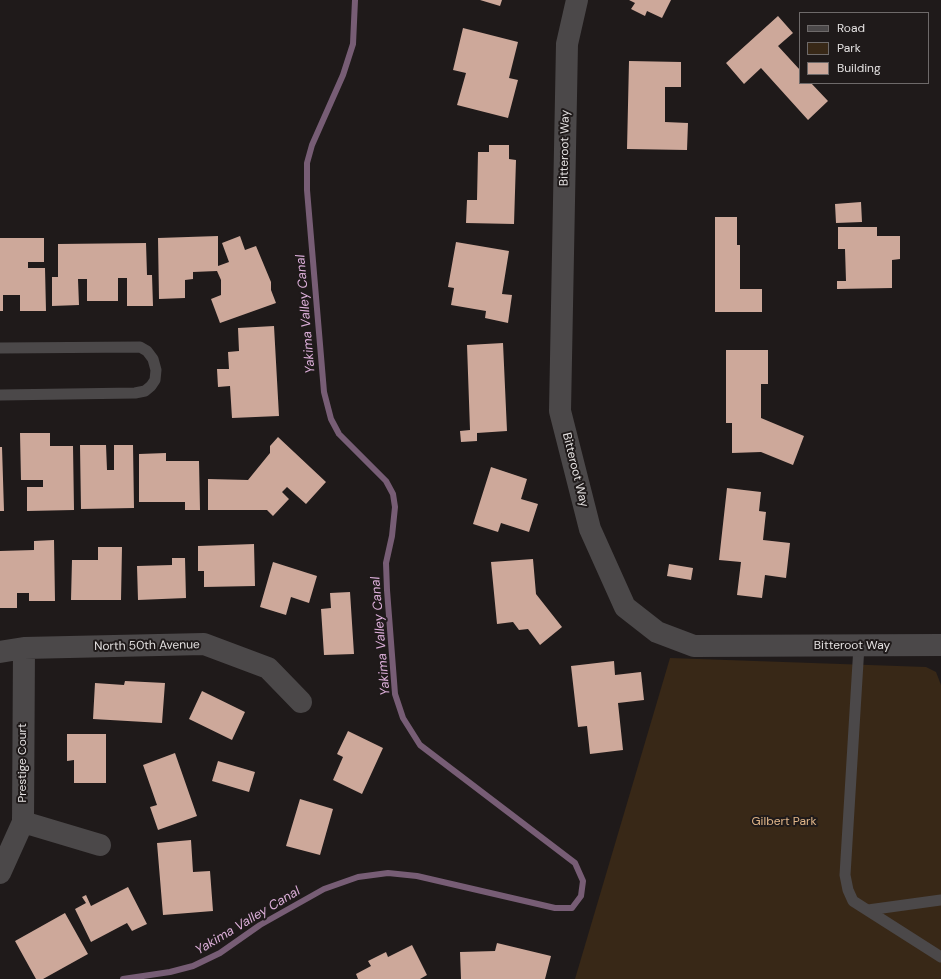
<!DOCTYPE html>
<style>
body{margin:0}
#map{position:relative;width:941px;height:979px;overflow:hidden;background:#1f1a1a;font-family:"DM Sans",sans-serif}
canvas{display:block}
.legend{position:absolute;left:799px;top:12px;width:130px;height:72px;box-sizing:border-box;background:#1f1a1a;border:1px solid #6e6a6a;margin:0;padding:5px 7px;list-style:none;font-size:12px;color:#e4e1e1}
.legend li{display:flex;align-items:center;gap:8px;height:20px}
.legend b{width:20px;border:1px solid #6e6a6a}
</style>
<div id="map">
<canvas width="941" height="979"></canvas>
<ul class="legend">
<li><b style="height:5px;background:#4b4849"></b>Road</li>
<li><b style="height:11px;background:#382817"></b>Park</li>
<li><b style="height:11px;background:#cda89a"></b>Building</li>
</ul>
</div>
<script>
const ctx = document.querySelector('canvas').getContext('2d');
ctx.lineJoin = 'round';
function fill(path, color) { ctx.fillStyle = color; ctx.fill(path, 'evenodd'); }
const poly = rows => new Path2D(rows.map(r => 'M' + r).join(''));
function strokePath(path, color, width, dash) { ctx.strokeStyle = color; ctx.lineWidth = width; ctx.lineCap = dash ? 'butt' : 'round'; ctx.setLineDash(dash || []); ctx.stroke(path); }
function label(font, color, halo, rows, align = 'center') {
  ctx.font = font + ' "DM Sans",sans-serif'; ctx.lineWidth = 4; ctx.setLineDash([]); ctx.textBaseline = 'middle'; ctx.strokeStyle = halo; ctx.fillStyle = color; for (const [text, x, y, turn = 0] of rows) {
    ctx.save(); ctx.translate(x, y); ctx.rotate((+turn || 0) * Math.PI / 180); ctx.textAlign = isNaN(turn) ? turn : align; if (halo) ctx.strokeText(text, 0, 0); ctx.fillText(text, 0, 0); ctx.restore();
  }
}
const green = poly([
 [670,658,926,667,936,672,941,685,941,979,575,979]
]);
const stream = poly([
 [123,979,170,972,193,966,220,953,260,925,324,889,358,877,388,873,417,876,555,908,572,908,581,896,583,881,575,863,420,745,403,718,395,694,387,590,386,563,392,536,395,507,393,494,386,481,339,434,331,419,324,392,307,190,307,163,312,145,343,75,353,44,355,0]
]);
const building = poly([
 [480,0,502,0,500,6],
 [629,0,671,0,662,18,647,11,645,16,631,9,635,3],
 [778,16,793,33,778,46,800,70,800,83,811,83,828,101,808,120,761,68,744,84,726,63],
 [463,28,518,42,509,78,518,80,508,118,457,105,466,73,453,70],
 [629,61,681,62,681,87,665,87,665,122,688,123,687,150,627,149],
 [489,145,509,145,509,159,516,160,514,224,466,223,467,200,477,200,478,152,489,152],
 [861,202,862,222,836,223,835,204],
 [715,217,737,217,737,245,740,245,740,289,762,289,762,312,715,312],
 [838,227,877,227,877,236,900,236,900,259,892,260,892,288,837,289,837,281,846,281,845,249,838,249],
 [218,236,218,266,229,262,222,243,240,236,245,250,256,246,271,282,271,290,276,303,220,323,211,299,221,295,221,280,217,271,193,272,193,279,185,280,185,298,159,299,158,238],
 [0,238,44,238,44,262,28,262,28,268,45,268,46,311,20,311,20,295,3,295,3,311,0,311],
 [456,242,509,251,502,294,512,295,508,323,485,318,486,311,451,305,454,288,448,287],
 [146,243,147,275,152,275,153,306,127,306,127,278,118,278,118,301,87,301,87,279,78,279,79,305,52,306,52,277,58,277,58,244],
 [274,326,279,416,232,418,230,386,218,387,217,369,229,369,228,352,239,351,238,328],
 [503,343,507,431,477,433,477,441,461,442,460,431,470,430,467,345],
 [726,350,768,350,768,384,761,384,761,418,804,436,793,465,761,452,732,453,732,423,726,423],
 [20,433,50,433,50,446,73,446,74,510,27,511,27,487,43,487,43,480,21,480],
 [278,437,326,482,306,504,287,487,282,492,289,499,273,516,267,510,208,510,208,479,248,480,270,453,270,446],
 [80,445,106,445,107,470,114,470,114,445,133,445,134,508,81,509],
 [0,447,2,447,4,511,0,511],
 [166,453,166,461,199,461,200,510,185,510,185,502,139,502,139,454],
 [491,467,527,479,521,499,538,504,529,532,501,523,498,532,473,524],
 [727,488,761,492,759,511,766,512,763,540,790,543,786,578,765,575,762,598,737,595,741,562,719,560],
 [54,540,55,601,29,601,29,593,17,593,17,608,0,608,0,551,34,550,34,541],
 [254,544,255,586,204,587,204,571,198,571,198,546],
 [98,547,122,547,121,600,71,600,72,560,98,560],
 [172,558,185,558,186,598,138,600,137,566,172,565],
 [533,559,536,594,562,627,540,645,528,629,519,630,513,622,497,624,491,562],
 [273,562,317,576,309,603,291,597,286,615,260,607],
 [669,564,693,568,691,580,667,576],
 [350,592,354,654,324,655,321,609,331,608,330,593],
 [614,661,615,675,641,672,644,700,618,703,623,750,590,754,587,726,578,727,571,666],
 [125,681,165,683,162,723,93,719,95,683,124,685],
 [202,691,245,712,232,740,189,719],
 [348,731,383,748,362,794,333,780,343,757,337,754],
 [67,734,106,734,106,783,74,783,74,760,67,761],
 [175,753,197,816,158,830,150,807,157,805,143,765],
 [218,761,255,772,249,792,212,781],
 [300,799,333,809,320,855,286,846],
 [191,840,193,872,210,871,213,911,163,915,157,843],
 [128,887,147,924,132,931,127,923,91,942,75,909,86,903,82,897,86,895,91,906],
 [65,913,88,954,43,979,36,979,15,941],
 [497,943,551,956,545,979,461,979,460,952,495,951],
 [412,945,427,975,420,979,358,979,356,974,371,966,368,961,386,952,388,957]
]);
const lane = poly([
 [0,348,140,347,147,351,153,359,156,370,155,380,151,386,145,391,135,393,0,395],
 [859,646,845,875,848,890,853,901,941,957],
 [868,910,941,900]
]);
const street = poly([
 [577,0,567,44,560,411,590,529,625,607,657,632,694,646,941,645],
 [0,652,24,648,204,644,268,668,301,702],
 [23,822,100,845],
 [0,873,23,822,24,648]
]);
const streetNames = [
 ["Bitteroot Way",565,148,-89],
 ["Bitteroot Way",575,470,76],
 ["North 50th Avenue",147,646,-1],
 ["Bitteroot Way",852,646],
 ["Prestige Court",23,763,-90]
];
const parkNames = [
 ["Gilbert Park",784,822]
];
const waterNames = [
 ["Yakima Valley Canal",306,314,-95],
 ["Yakima Valley Canal",381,636,-95],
 ["Yakima Valley Canal",248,921,-31]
];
fill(green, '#382817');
strokePath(stream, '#775d75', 6);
fill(building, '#cda89a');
strokePath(lane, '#4b4849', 11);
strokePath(street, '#4b4849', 22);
label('12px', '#e4e1e1', '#1f1a1a', streetNames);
label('12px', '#e1b689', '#1f1a1a', parkNames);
label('italic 13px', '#ddafda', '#1f1a1a', waterNames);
</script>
